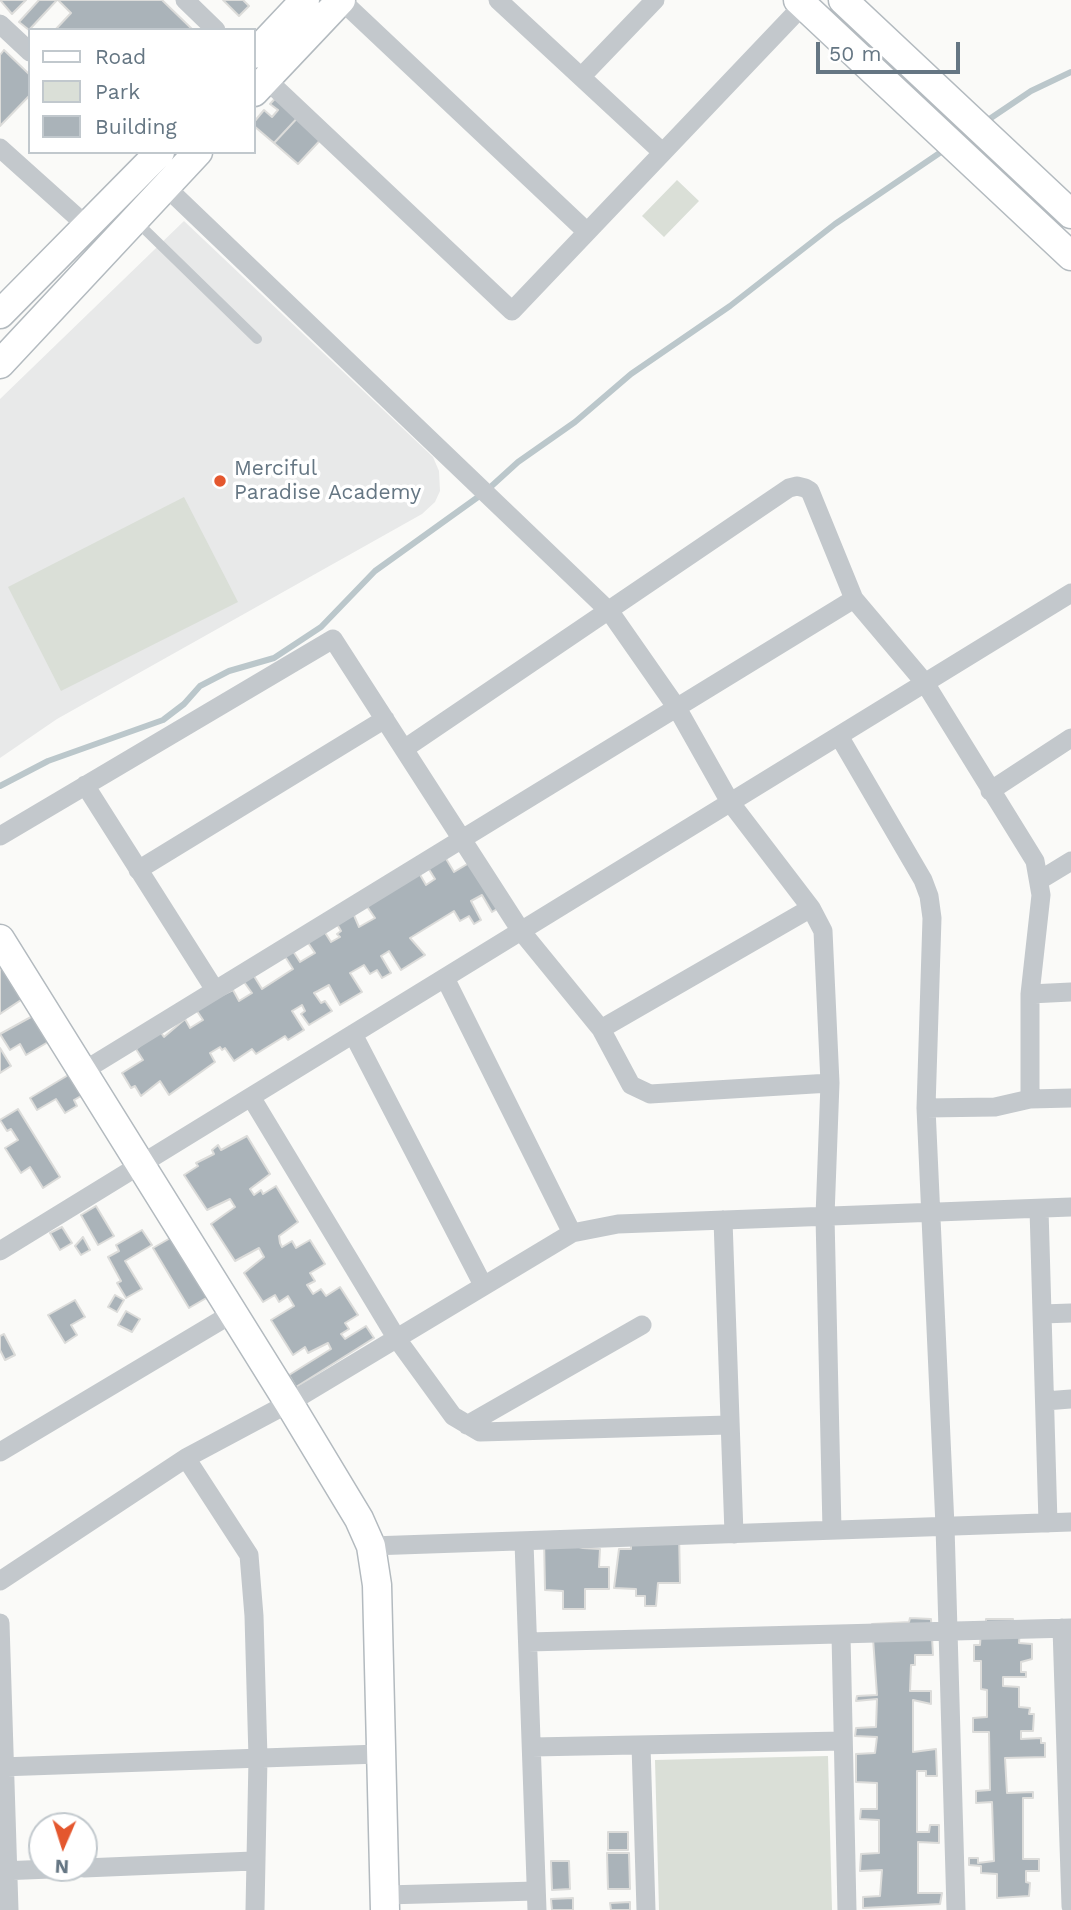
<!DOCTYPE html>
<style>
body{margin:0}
#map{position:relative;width:1071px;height:1910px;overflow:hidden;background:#fafaf8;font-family:"Work Sans",sans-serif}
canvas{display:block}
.legend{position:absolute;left:28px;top:28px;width:228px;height:126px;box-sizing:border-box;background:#fff;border:2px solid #c1c8cd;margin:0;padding:9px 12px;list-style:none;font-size:21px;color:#657683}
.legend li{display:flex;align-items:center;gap:14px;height:35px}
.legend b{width:35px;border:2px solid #c1c8cd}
.north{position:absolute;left:28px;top:1812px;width:70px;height:70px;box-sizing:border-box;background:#fff;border:2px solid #c1c8cd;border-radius:50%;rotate:183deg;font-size:19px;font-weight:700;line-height:28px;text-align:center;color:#657683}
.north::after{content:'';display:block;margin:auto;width:24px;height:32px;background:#e4572e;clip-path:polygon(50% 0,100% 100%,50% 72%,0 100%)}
.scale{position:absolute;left:816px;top:42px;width:144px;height:32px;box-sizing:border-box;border:4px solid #657683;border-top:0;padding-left:9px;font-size:21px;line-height:24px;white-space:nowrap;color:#657683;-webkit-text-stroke:5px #fff;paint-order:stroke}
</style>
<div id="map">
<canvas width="1071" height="1910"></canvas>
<ul class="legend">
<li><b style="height:9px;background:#fff"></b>Road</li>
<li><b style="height:19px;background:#dadfd7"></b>Park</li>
<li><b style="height:19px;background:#aab3b9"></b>Building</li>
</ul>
<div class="north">N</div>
<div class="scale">50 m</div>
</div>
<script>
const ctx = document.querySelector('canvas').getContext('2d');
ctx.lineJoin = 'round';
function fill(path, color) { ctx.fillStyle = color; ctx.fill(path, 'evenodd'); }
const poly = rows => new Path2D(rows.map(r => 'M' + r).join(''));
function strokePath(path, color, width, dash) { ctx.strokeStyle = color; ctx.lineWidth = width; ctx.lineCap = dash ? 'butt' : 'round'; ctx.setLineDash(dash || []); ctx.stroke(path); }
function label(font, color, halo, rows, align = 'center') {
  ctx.font = font + ' "Work Sans",sans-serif'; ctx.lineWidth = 7; ctx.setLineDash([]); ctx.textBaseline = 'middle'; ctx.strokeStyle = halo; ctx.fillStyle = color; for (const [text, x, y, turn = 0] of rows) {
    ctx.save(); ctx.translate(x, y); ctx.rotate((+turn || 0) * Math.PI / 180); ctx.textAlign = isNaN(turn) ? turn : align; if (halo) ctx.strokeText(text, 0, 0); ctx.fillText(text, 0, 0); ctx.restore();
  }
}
const built = poly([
 [184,221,433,457,439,471,440,491,435,502,422,514,57,719,0,758,0,399]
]);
const green = poly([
 [677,180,699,201,664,237,642,216],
 [184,497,238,602,61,691,8,587],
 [828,1756,832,1910,659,1910,655,1760]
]);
const stream = poly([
 [985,122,1031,91,1071,72],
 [0,786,48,761,163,720,184,704,200,686,229,671,274,658,321,627,375,571,485,492,518,462,575,422,631,374,730,306,835,224,944,150]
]);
const building = poly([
 [0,0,26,0,12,14,0,0],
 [39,0,57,0,29,30,19,22,39,0],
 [58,0,162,0,193,30,55,30,71,13,58,0],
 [223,0,243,0,249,6,239,16,223,0],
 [4,50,30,75,30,95,0,126,0,55,4,50],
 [281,92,302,113,274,143,254,126,254,122,264,110,272,117,278,110,270,104,281,92],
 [302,113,326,134,298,164,274,143,302,113],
 [442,852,454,872,474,860,502,906,492,912,482,895,471,901,481,920,474,924,469,916,460,921,454,911,410,938,425,955,401,970,389,951,381,956,391,973,382,978,377,970,370,974,364,965,350,973,362,992,340,1005,329,985,318,991,314,993,321,1003,325,1001,332,1011,309,1025,301,1014,305,1011,302,1005,292,1011,304,1030,288,1040,285,1036,256,1054,252,1049,234,1061,225,1048,222,1050,220,1047,210,1053,215,1062,169,1095,160,1081,141,1096,135,1086,131,1088,122,1073,143,1060,136,1049,159,1030,164,1037,185,1019,190,1028,203,1020,195,1008,233,990,239,1001,252,993,239,975,249,968,262,989,293,969,281,950,289,945,300,962,315,953,302,934,324,931,331,942,340,937,337,934,341,931,333,917,350,906,359,927,375,918,364,902,415,866,426,885,435,879,425,863,442,852],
 [0,954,27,996,0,1014,0,954],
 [40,1012,55,1038,26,1055,20,1044,10,1050,0,1034,40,1012],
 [0,1048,11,1066,0,1073,0,1048],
 [75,1071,88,1092,74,1100,77,1106,65,1113,56,1099,37,1110,30,1098,75,1071],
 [18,1109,60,1177,43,1188,30,1167,21,1173,5,1148,18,1140,11,1129,7,1131,0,1120,18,1109],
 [247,1136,270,1174,250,1189,254,1195,261,1190,263,1194,276,1186,298,1222,279,1236,280,1243,282,1247,292,1241,296,1248,310,1240,325,1264,310,1273,315,1281,307,1285,313,1294,321,1289,326,1296,340,1287,358,1315,345,1323,349,1329,341,1334,345,1339,366,1326,374,1338,296,1387,289,1375,331,1349,328,1343,308,1353,305,1347,293,1355,271,1320,294,1306,288,1296,279,1302,275,1295,263,1302,244,1273,264,1257,259,1248,235,1261,211,1224,235,1207,230,1199,207,1210,184,1175,198,1166,196,1163,214,1154,212,1150,218,1145,221,1150,247,1136],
 [96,1206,114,1236,98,1245,81,1215,96,1206],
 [62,1227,72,1243,60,1250,50,1233,62,1227],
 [142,1230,152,1245,125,1261,142,1289,126,1298,117,1283,121,1281,108,1257,119,1251,116,1245,142,1230],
 [179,1233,215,1293,189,1308,153,1248,179,1233],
 [83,1237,90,1250,81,1255,75,1246,83,1237],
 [115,1295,124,1300,117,1312,108,1307,115,1295],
 [75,1300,85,1317,71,1325,77,1335,65,1343,48,1315,75,1300],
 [126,1311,140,1319,132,1332,118,1325,126,1311],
 [4,1334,15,1355,5,1360,0,1350,0,1336,4,1334],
 [631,1529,679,1531,680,1583,658,1583,656,1606,645,1606,645,1596,636,1596,636,1589,614,1588,619,1549,631,1549,631,1529],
 [544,1538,583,1548,600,1549,599,1567,609,1567,609,1589,585,1589,585,1609,563,1609,563,1591,545,1590,544,1538],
 [910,1618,931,1619,933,1655,915,1655,915,1665,911,1665,910,1691,931,1691,931,1704,913,1700,913,1752,936,1749,937,1776,926,1776,926,1771,917,1771,917,1832,929,1832,930,1825,939,1825,939,1843,918,1842,918,1893,942,1893,940,1904,863,1908,863,1897,880,1896,882,1870,860,1871,861,1854,879,1853,879,1820,860,1819,861,1809,877,1809,877,1783,856,1782,856,1754,875,1753,877,1737,855,1736,856,1728,876,1727,877,1699,856,1701,857,1696,877,1695,872,1624,909,1622,910,1618],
 [986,1619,1013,1619,1013,1629,1020,1629,1019,1643,1032,1644,1032,1659,1021,1662,1021,1672,1026,1672,1026,1677,1003,1677,1003,1686,1019,1687,1019,1707,1030,1708,1029,1714,1034,1714,1033,1731,1021,1731,1021,1739,1041,1738,1041,1743,1045,1743,1045,1757,1005,1758,1007,1793,1033,1792,1033,1798,1023,1798,1023,1859,1039,1859,1039,1871,1026,1871,1026,1882,1030,1883,1029,1896,997,1898,997,1874,981,1873,981,1866,969,1865,969,1858,978,1858,978,1863,994,1861,992,1802,976,1803,976,1791,990,1790,989,1732,973,1732,973,1718,987,1717,987,1690,981,1689,981,1661,974,1661,974,1645,980,1645,981,1630,986,1630,986,1619],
 [608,1832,628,1832,628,1850,608,1850,608,1832],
 [607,1853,629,1853,630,1889,608,1889,607,1853],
 [551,1861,569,1861,570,1889,552,1890,551,1861],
 [573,1898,573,1910,552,1910,551,1899,573,1898],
 [630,1902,630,1910,611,1910,610,1903,630,1902]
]);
const lane = poly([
 [136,221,257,339]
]);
const street = poly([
 [185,0,216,30],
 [341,0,586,231],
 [498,0,662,152],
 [0,24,30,52],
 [582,76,655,0],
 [266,79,512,311,808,0],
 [0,148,88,227],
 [166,187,610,612,677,708,730,802,811,908,823,931,830,1083,825,1216,832,1530],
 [839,736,923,880,929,896,932,918,926,1108,945,1526,956,1910],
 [404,749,789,488,797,486,805,488,810,491,854,599,925,683,1035,861,1041,895,1030,994,1030,1099],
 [85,785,215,990],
 [990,791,1071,738],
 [0,836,333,639,521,931,601,1029,631,1085,650,1094,830,1083],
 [138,870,385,719],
 [1040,880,1071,861],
 [445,978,572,1233],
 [1030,994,1071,992],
 [601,1029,811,908],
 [353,1034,483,1285],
 [85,1070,854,599],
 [251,1097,397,1339,453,1416,480,1432,728,1425],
 [926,1108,995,1107,1030,1099,1071,1098],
 [1039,1209,1048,1523],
 [723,1220,734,1534],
 [0,1251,1071,593],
 [1042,1314,1071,1313],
 [1045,1401,1071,1399],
 [467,1425,642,1325],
 [0,1452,233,1313],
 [186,1458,249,1555,254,1616,258,1758,255,1910],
 [524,1542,537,1910],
 [371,1546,1071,1522],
 [0,1581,186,1458,289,1403,572,1233,618,1224,1071,1207],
 [0,1623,9,1910],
 [1062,1628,1071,1906],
 [841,1635,847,1910],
 [528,1642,1071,1628],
 [641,1745,646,1910],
 [532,1747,843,1741],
 [0,1767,379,1754],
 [84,1868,253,1861],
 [0,1871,76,1868],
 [385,1895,536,1891]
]);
const secondary = poly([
 [798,0,1071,256],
 [843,0,1071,214],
 [254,54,305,0],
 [254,92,341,0],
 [0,314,160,152],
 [0,364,198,152],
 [0,939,289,1403,359,1519,371,1546,377,1585,385,1910]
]);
const markers = [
 [220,481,7,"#e4572e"]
];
const poiNames = [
 ["Merciful",234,469],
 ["Paradise Academy",234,493]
];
fill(built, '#e8e9e9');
fill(green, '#dadfd7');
strokePath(stream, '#bbc7cb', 6);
fill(building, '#aab3b9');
strokePath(building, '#dcdcda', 2);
strokePath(secondary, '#b3babf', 31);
strokePath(lane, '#c3c8cc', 10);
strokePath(street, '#c3c8cc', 19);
strokePath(secondary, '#fff', 28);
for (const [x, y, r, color] of markers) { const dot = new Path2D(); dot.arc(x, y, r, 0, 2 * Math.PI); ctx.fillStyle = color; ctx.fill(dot); strokePath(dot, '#fff', 2.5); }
label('21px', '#657683', '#fff', poiNames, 'left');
</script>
